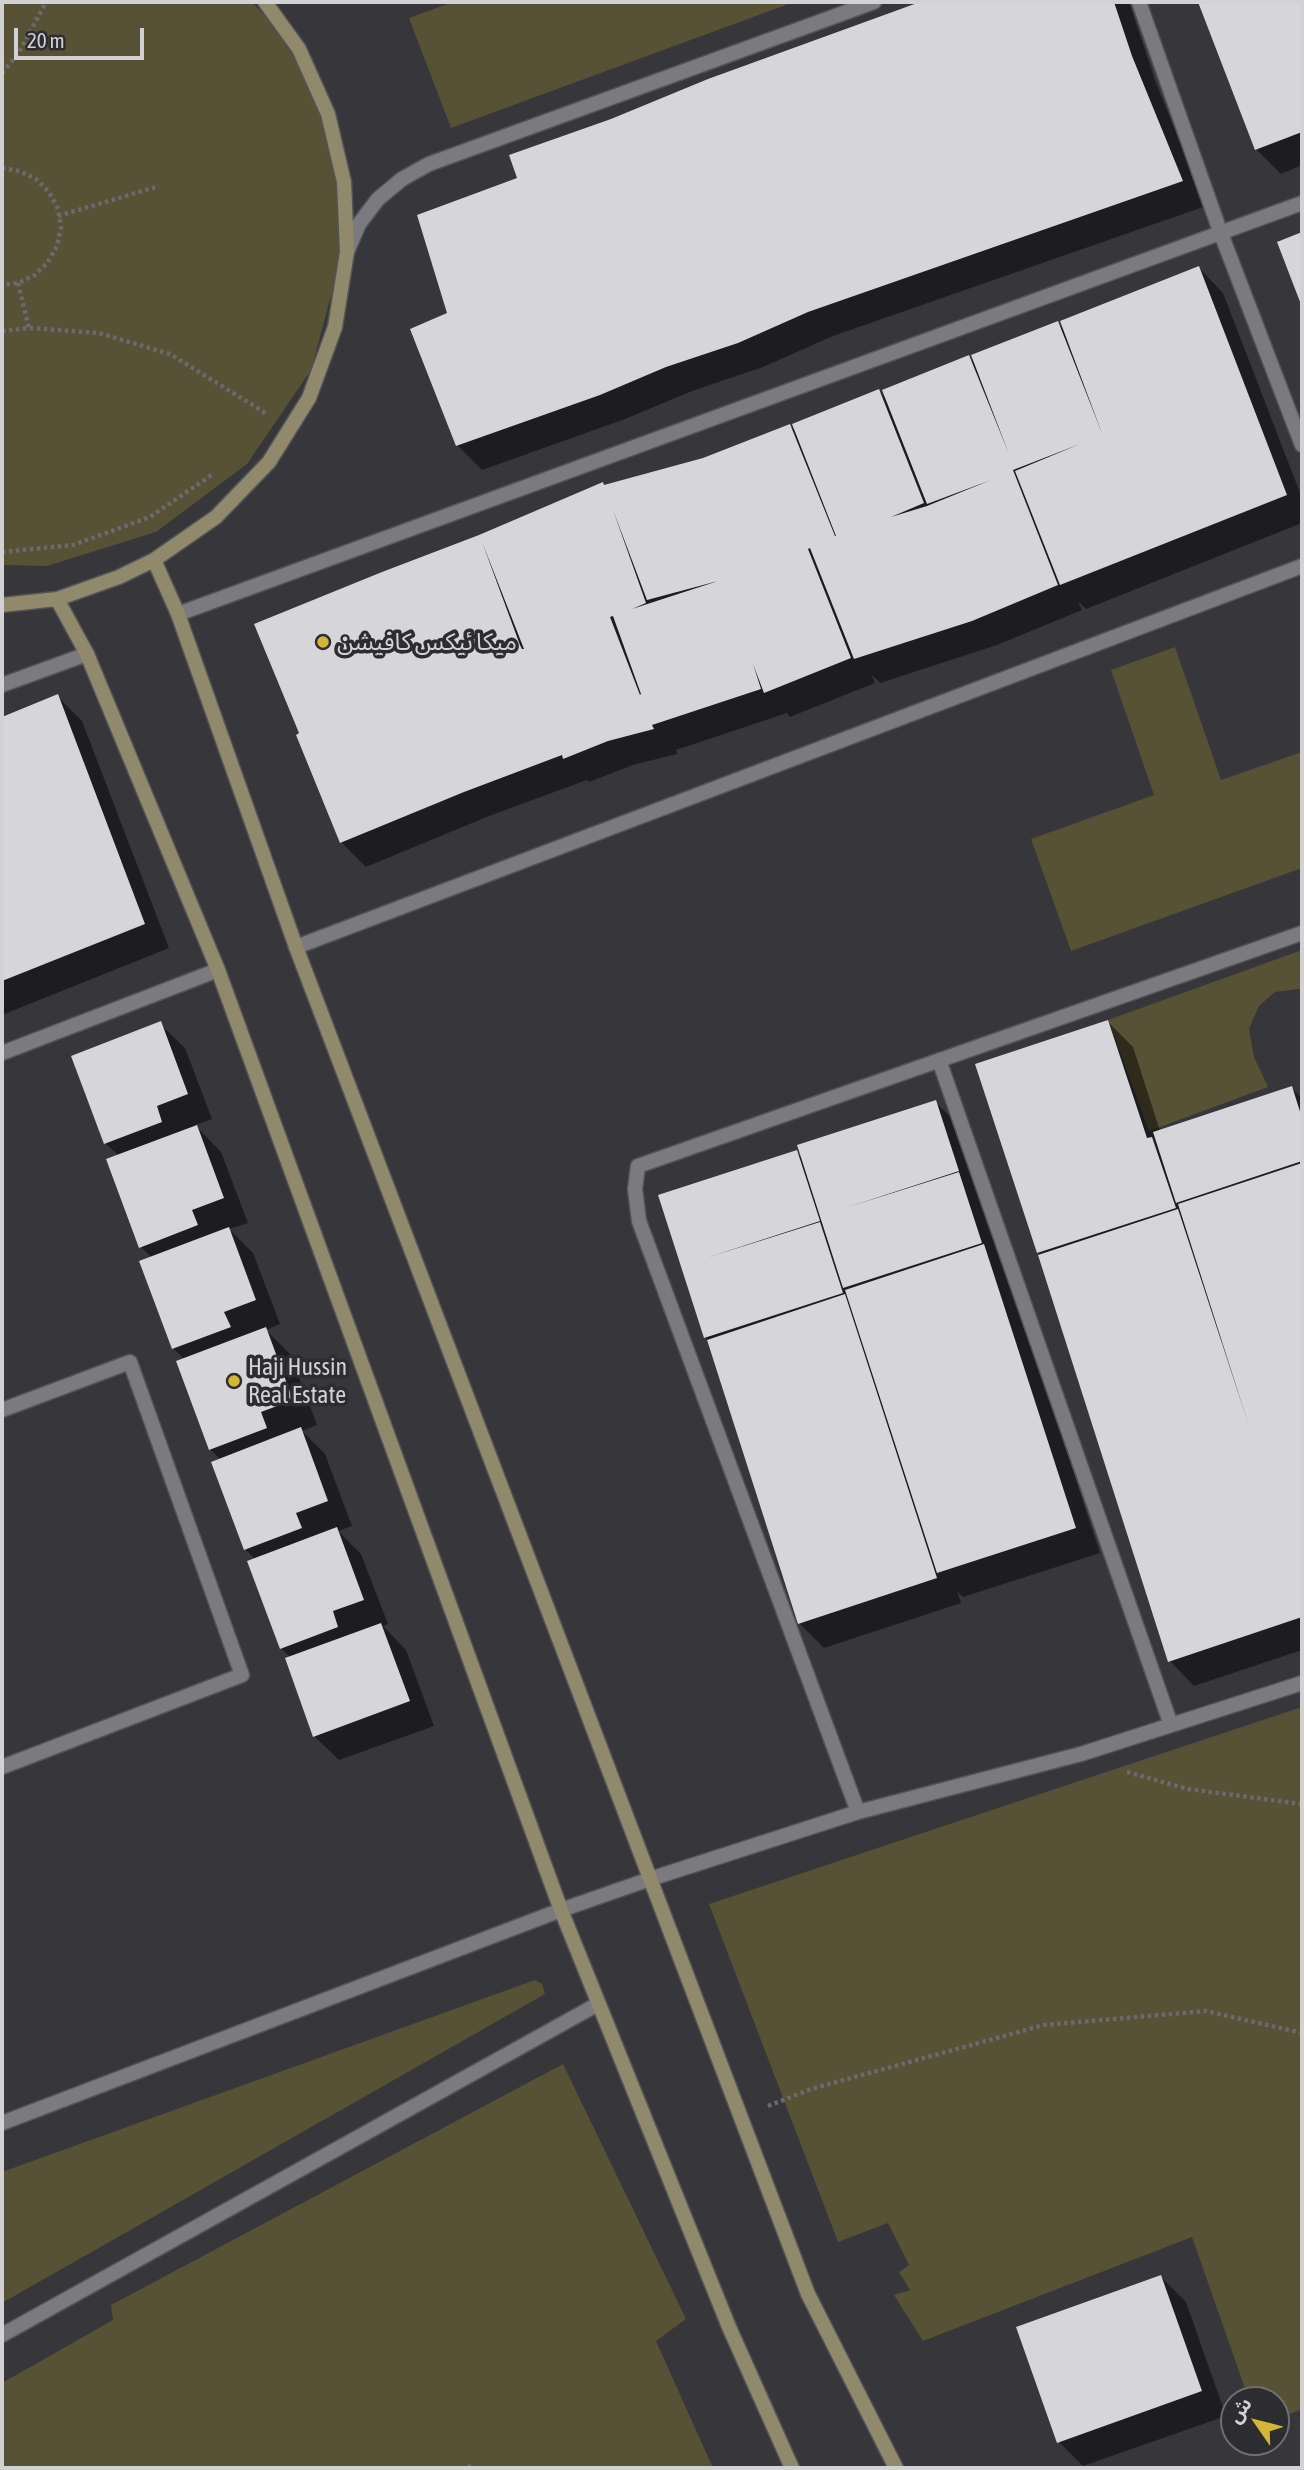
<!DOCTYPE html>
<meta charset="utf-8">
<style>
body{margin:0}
#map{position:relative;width:1304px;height:2470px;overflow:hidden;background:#37363a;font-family:"Asap Condensed","Noto Sans Arabic",sans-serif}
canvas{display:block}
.frame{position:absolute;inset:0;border:4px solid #d2d1d4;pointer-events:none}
.north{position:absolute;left:1220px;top:2386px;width:70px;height:70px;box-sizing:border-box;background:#2d2c30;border:2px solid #6f6e72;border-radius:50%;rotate:305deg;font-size:19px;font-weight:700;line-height:28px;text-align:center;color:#d2d1d4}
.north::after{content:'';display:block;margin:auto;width:24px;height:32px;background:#d3b635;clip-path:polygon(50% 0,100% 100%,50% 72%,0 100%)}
.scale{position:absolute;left:14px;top:28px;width:130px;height:32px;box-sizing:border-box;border:4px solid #d2d1d4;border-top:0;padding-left:9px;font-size:21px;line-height:24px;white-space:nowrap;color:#d2d1d4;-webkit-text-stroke:5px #2d2c30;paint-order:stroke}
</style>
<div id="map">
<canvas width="1304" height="2470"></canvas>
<div class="frame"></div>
<div class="north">ش</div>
<div class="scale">20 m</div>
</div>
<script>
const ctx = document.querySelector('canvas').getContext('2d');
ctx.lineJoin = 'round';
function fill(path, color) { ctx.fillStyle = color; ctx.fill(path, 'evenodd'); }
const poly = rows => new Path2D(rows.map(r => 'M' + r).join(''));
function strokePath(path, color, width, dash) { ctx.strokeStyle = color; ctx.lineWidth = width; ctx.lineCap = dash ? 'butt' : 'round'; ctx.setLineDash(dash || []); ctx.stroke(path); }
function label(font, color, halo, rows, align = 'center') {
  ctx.font = font + ' "Asap Condensed","Noto Sans Arabic",sans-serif'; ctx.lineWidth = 7; ctx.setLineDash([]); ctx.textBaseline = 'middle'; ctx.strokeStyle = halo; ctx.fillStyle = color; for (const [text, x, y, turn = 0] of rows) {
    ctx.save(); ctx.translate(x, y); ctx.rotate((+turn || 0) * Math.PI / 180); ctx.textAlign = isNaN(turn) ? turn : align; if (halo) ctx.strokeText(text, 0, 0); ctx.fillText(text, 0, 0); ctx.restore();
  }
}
const green = poly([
 [2,2,252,2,290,43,333,146,341,259,311,370,247,464,156,532,47,566,2,565],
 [453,2,794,2,451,128,409,18],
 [1175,647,1221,780,1302,752,1302,868,1071,951,1031,839,1154,795,1111,670],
 [1302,950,1302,991,1299,989,1275,992,1259,1006,1249,1029,1254,1057,1268,1087,1149,1131,1108,1020],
 [1302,1707,1302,2409,1276,2420,1276,2400,1249,2400,1192,2237,923,2341,894,2295,910,2290,899,2272,909,2265,888,2223,838,2242,709,1904],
 [535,1980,542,1984,545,1994,2,2303,2,2172],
 [563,2064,686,2319,656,2341,713,2468,2,2468,2,2383,113,2320,111,2305]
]);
const shadow = poly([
 [922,2,1129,2,1156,83,1206,206,833,336,763,367,692,391,625,419,482,470,457,445,449,314,519,179,611,120,709,81],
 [1200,2,1302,2,1302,165,1281,174,1256,149],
 [1199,268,1223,293,1302,498,1302,523,1086,609,1078,601,1082,610,997,645,880,683,871,674,875,683,790,717,787,713,676,750,677,754,633,765,589,782,587,780,489,816,366,867,341,842,301,734,256,625,605,487,703,460,790,426,798,434,879,391,887,400,969,357,976,365,1057,323,1065,330],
 [57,696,82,721,169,948,2,1015,2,718],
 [1108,1022,1133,1047,1160,1131,1292,1088,1302,1099,1302,1650,1194,1686,1170,1661,1038,1252],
 [1224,1341,1249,1418,1244,1420,1221,1342],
 [160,1024,185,1048,212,1119,195,1125,221,1152,248,1223,229,1229,253,1253,280,1324,266,1330,290,1354,317,1425,302,1431,325,1454,352,1526,338,1531,361,1554,388,1624,383,1626,406,1650,434,1726,339,1760,314,1736,291,1658,281,1648,255,1559,245,1549,221,1460,210,1449,185,1360,173,1348,152,1258,141,1247,119,1156,105,1143],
 [935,1102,960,1126,1100,1553,963,1597,957,1591,961,1603,824,1648,799,1623,660,1196,796,1152,803,1159],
 [1161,2277,1186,2302,1226,2416,1083,2466,1059,2442]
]);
const building = poly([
 [920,2,1114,2,1132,56,1183,181,808,312,738,343,666,367,600,395,456,446,410,329,447,313,417,215,517,178,509,155,611,119,708,79],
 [1198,2,1302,2,1302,132,1255,150],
 [1302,232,1302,307,1277,242],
 [1199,266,1287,495,1060,585,1015,471,1080,444,1013,470,1058,585,972,621,854,659,810,548,808,549,851,658,764,693,753,664,761,689,652,725,654,729,608,741,563,759,562,755,464,792,340,843,296,735,299,733,254,624,382,572,479,535,603,482,604,485,703,458,790,424,835,536,836,536,792,424,879,389,924,503,891,517,927,506,991,480,927,504,882,390,969,355,1009,454,971,355,1058,321,1103,436,1060,321],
 [613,510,647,600,718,581,632,609,646,603],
 [482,542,524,649,522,649,520,645],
 [613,616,641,694,640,695,610,617],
 [58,694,145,924,2,981,2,717],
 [1108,1020,1147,1138,1152,1137,1176,1208,1037,1253,975,1064],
 [161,1021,188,1094,157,1106,162,1122,104,1144,71,1056],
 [1292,1086,1302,1118,1302,1161,1176,1203,1153,1132],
 [936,1100,959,1171,845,1208,959,1172,982,1243,843,1288,797,1145],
 [197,1125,224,1198,192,1210,198,1225,139,1248,106,1159],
 [797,1150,820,1221,706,1258,820,1222,843,1293,704,1338,658,1195],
 [1302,1163,1302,1617,1168,1662,1038,1255,1178,1209,1249,1426,1178,1204],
 [229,1227,256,1300,224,1312,231,1327,172,1349,139,1261],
 [984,1244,1076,1528,937,1573,845,1290],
 [845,1294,937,1578,798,1624,707,1340],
 [266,1327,293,1400,261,1412,267,1428,209,1450,176,1361],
 [301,1427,328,1501,296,1513,302,1528,244,1550,211,1462],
 [337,1527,364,1600,333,1611,338,1627,280,1649,247,1561],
 [381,1623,410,1701,313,1737,285,1658],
 [1161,2275,1202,2391,1057,2443,1016,2327]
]);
const path = poly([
 [2,73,18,54,46,2],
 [2,168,19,171,36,179,49,192,58,209,61,228,57,246,48,262,35,275,18,283,2,285],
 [58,216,159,186],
 [18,283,29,328],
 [2,331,29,328,99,333,170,354,267,414],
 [2,552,73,545,150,517,213,474],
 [1127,1772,1188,1789,1302,1804],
 [768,2106,811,2089,1044,2025,1206,2011,1302,2033],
 [469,2468,471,2464]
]);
const street = poly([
 [1139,2,1220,231,1302,445],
 [347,252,359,224,378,199,402,179,429,164,874,2],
 [178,614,1302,203],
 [2,685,87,654],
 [296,947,1302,566],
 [2,1053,218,970],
 [939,1060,1171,1725],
 [2,1410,130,1362,242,1675,2,1767],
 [858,1812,639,1221,635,1189,638,1166,1302,933],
 [2,2123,561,1910,650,1879,858,1812,1081,1754,1302,1683],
 [2,2335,598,2004]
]);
const secondary = poly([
 [154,560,178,614,296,947,808,2294,896,2468],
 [57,599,87,654,218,970,561,1910,729,2327,792,2468],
 [2,605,57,599,119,577,154,560,216,517,269,462,309,398,335,327,347,252,344,182,328,114,299,49,265,2]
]);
const markers = [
 [323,642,7,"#d3b635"],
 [234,1381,7,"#d3b635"]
];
const poiNames = [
 ["میکا ئیکس کافیشن",337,642],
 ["Haji Hussin",248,1367],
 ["Real Estate",248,1395]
];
fill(green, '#575135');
fill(shadow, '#0007');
fill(building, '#d6d5da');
strokePath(street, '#545357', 17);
strokePath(secondary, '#545357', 17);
strokePath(path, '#6a696c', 4.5, [3.5, 3.5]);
strokePath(street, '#7b7a7f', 14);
strokePath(secondary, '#91896c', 14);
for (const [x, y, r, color] of markers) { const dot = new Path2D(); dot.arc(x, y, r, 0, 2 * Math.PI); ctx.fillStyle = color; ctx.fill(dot); strokePath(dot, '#2d2c30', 2.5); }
label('24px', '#d2d1d4', '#2d2c30', poiNames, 'left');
</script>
